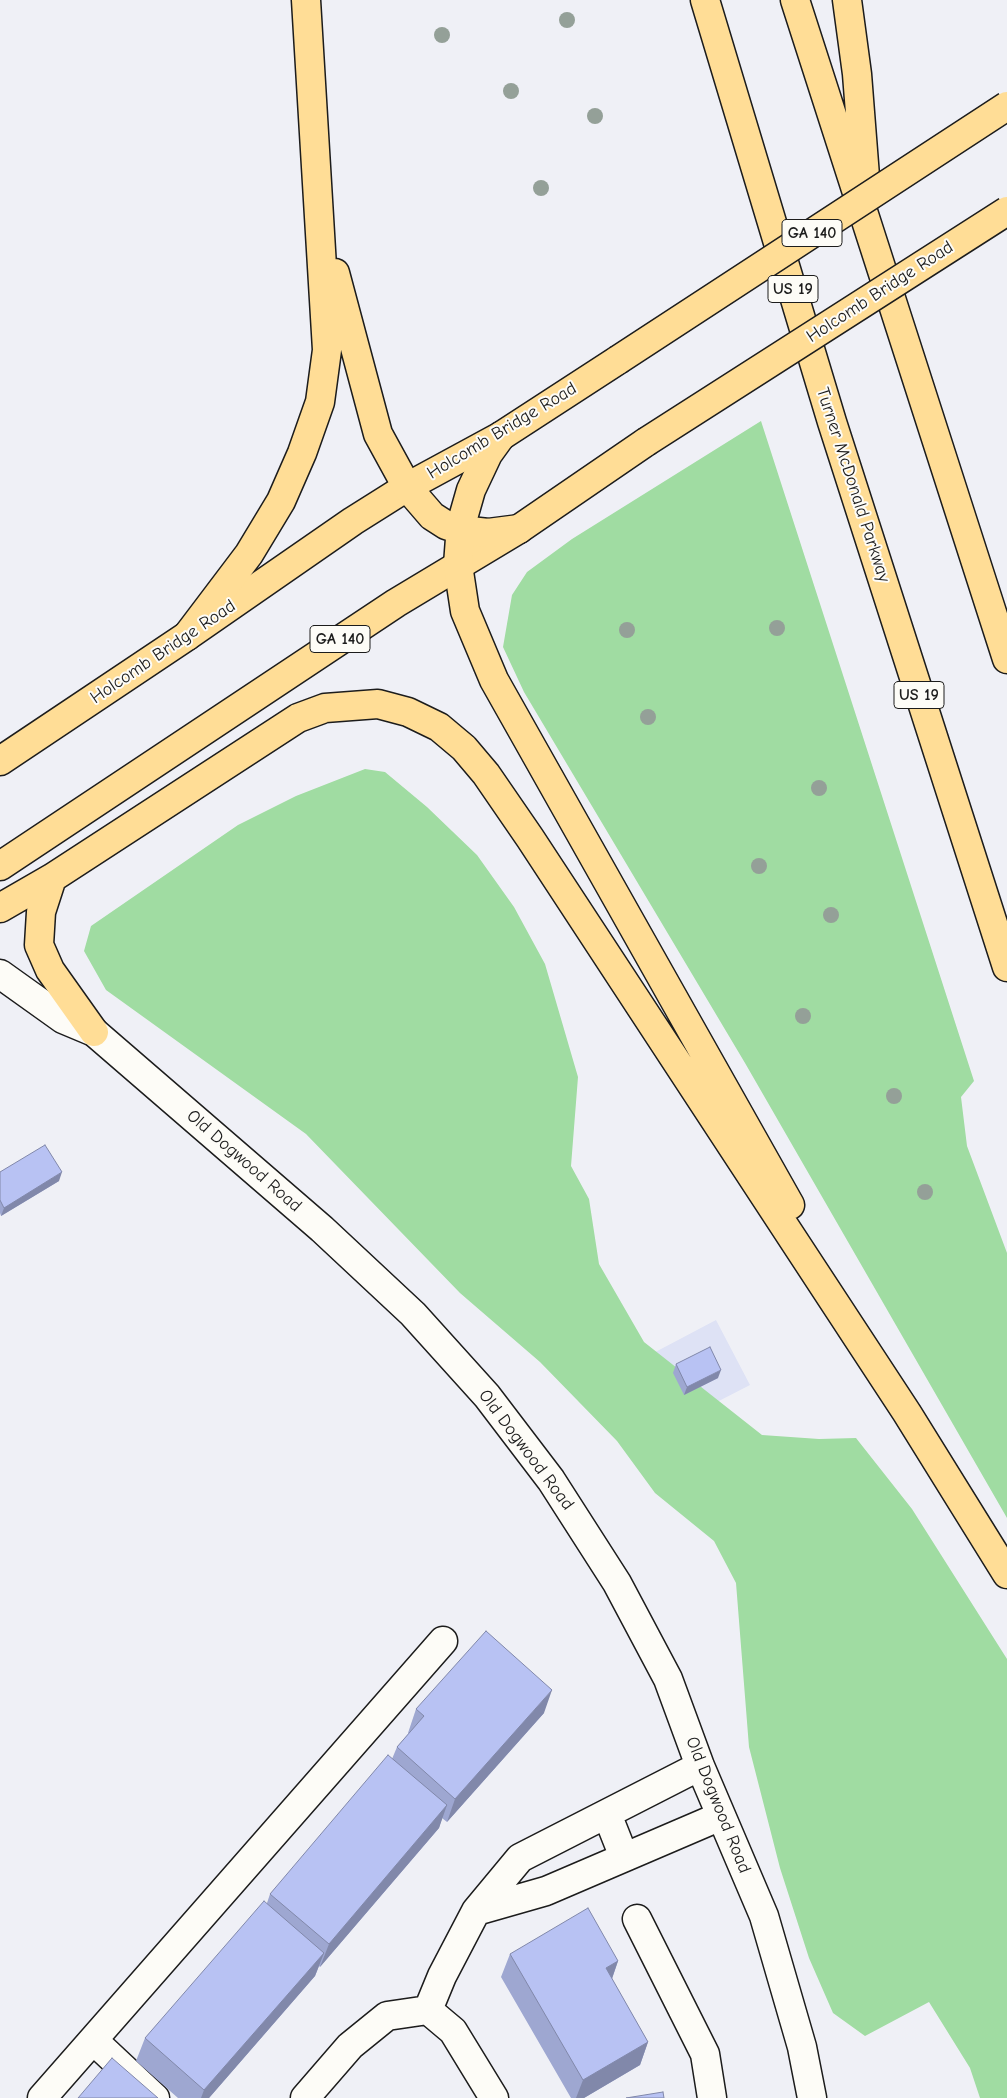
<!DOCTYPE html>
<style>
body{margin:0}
canvas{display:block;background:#eff0f6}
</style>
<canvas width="1007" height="2098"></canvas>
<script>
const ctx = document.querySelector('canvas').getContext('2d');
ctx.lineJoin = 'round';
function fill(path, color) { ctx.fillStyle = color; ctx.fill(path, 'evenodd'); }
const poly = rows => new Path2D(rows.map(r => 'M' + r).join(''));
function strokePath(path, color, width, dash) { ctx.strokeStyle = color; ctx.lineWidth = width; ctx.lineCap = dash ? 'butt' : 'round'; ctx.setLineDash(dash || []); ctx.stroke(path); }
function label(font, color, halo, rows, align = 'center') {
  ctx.font = font + ' "Comic Neue",sans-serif'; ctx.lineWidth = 4; ctx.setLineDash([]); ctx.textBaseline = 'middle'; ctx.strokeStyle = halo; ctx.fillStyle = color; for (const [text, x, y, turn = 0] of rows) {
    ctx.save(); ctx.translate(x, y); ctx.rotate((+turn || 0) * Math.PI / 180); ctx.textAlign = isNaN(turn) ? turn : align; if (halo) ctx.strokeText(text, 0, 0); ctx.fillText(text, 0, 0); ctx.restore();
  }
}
const built = poly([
 [716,1320,750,1385,678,1422,644,1358]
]);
const green = poly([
 [761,421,974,1081,961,1097,967,1146,1007,1253,1007,1518,745,1063,524,692,503,647,512,595,527,572,572,539],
 [365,769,385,772,427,807,477,855,514,907,545,964,578,1077,571,1166,589,1199,599,1264,644,1342,762,1435,819,1439,856,1438,912,1509,1007,1659,1007,2098,980,2098,970,2068,929,2002,865,2036,833,2013,809,1958,780,1868,749,1747,736,1583,714,1541,655,1493,617,1441,540,1362,460,1293,306,1134,106,990,84,951,91,926,238,825,296,796]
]);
const minor = poly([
 [0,974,63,1019,94,1032,322,1229,413,1314,487,1396,551,1480,617,1583,668,1679,700,1766,764,1916,802,2047,812,2098],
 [700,1766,520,1858,476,1911,546,1891,721,1816],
 [607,1814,624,1857],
 [637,1919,705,2054,712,2098],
 [428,2010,453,2031,494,2098],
 [93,2040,155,2098],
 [42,2098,443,1641],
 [305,2098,350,2046,387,2016,428,2010,442,1976,476,1911]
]);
const major = poly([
 [0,761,187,636,353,521,407,487,501,436,618,360],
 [0,866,396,603,519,529,646,442]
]);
const highway = poly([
 [705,0,832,422,1007,967],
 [795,0,1007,659],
 [847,0,857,74,866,189],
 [335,273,378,434,407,487,432,516,446,525,461,530,488,533,519,529],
 [501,436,488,454,471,490,461,525,458,565,465,611,494,680,790,1205],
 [187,636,249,554,281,501,302,453,320,402,327,350,306,0],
 [52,878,41,912,39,945,50,970,94,1032],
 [0,908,52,878,298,718,325,708,378,704,408,712,439,727,464,748,486,774,530,838,907,1413,1007,1574]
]);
const majorBridge = poly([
 [618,360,1007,106],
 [646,442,1007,211]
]);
const trees = [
 [567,20],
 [442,35],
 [511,91],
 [595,116],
 [541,188],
 [777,628],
 [627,630],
 [648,717],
 [819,788],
 [759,866],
 [831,915],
 [803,1016],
 [894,1096],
 [925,1192]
];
const wall = poly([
 [0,1172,59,1181,1,1216,0,1213],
 [676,1364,718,1378,684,1395,673,1373],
 [416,1709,544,1713,447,1822,442,1818,439,1828,320,1967,319,1966,315,1976,209,2098,178,2098,136,2061,145,2038,267,1903,270,1894,392,1759,397,1747,409,1733,408,1733],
 [510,1954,618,1961,612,1979,648,2042,640,2065,584,2098,571,2098,501,1977]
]);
const shadedWall = poly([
 [62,1172,59,1181,1,1216,4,1208],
 [721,1370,718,1378,684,1395,687,1387],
 [552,1690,544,1713,447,1822,455,1799],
 [447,1805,439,1828,320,1967,329,1944],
 [324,1953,315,1976,209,2098,201,2098,204,2090],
 [618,1961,610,1984,606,1968],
 [648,2042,640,2065,584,2098,576,2098,583,2080]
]);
const building = poly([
 [45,1145,62,1172,4,1208,0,1200,0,1172,45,1145],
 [710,1347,721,1370,687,1387,676,1364,710,1347],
 [486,1631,552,1690,455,1799,397,1747,424,1716,416,1709,486,1631],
 [388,1755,447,1805,329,1944,270,1894,388,1755],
 [264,1901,324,1953,204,2090,145,2038,264,1901],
 [588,1908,618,1961,606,1968,648,2042,583,2080,510,1954,588,1908],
 [112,2058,158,2098,78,2098,112,2058],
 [663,2092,664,2098,626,2098,663,2092]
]);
const shields = [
 [812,233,60],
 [793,289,50],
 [340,639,60],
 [919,695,50]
];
const shieldNames = [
 ["GA 140",812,233],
 ["US 19",793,289],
 ["GA 140",340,639],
 ["US 19",919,695]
];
const streetNames = [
 ["Holcomb Bridge Road",880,292,-33],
 ["Holcomb Bridge Road",502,431,-31],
 ["Turner McDonald Parkway",853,485,72],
 ["Holcomb Bridge Road",163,652,-34],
 ["Old Dogwood Road",244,1161,41],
 ["Old Dogwood Road",526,1450,53],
 ["Old Dogwood Road",718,1805,68]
];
fill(built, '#dee2f5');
fill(green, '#a0dca2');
strokePath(minor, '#1c1c1c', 31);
strokePath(major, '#1c1c1c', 31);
strokePath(highway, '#1c1c1c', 31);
strokePath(minor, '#fdfcf7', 28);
strokePath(major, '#ffdd96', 28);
strokePath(highway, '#ffdd96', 28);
strokePath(majorBridge, '#1c1c1c', 31, []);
strokePath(majorBridge, '#ffdd96', 28);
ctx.fillStyle = '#94a098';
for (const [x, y] of trees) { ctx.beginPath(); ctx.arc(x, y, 8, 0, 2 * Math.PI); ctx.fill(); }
fill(wall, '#9ea7d1');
fill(shadedWall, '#8188aa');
fill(building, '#b8c2f3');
strokePath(building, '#8188aa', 1);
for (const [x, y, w] of shields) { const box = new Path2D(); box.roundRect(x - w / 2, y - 13.5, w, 27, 4); ctx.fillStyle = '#fdfcf7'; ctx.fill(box); strokePath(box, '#1c1c1c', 1); }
label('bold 16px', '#1c1c1c', null, shieldNames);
label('18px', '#1c1c1c', '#fdfcf7', streetNames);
</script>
